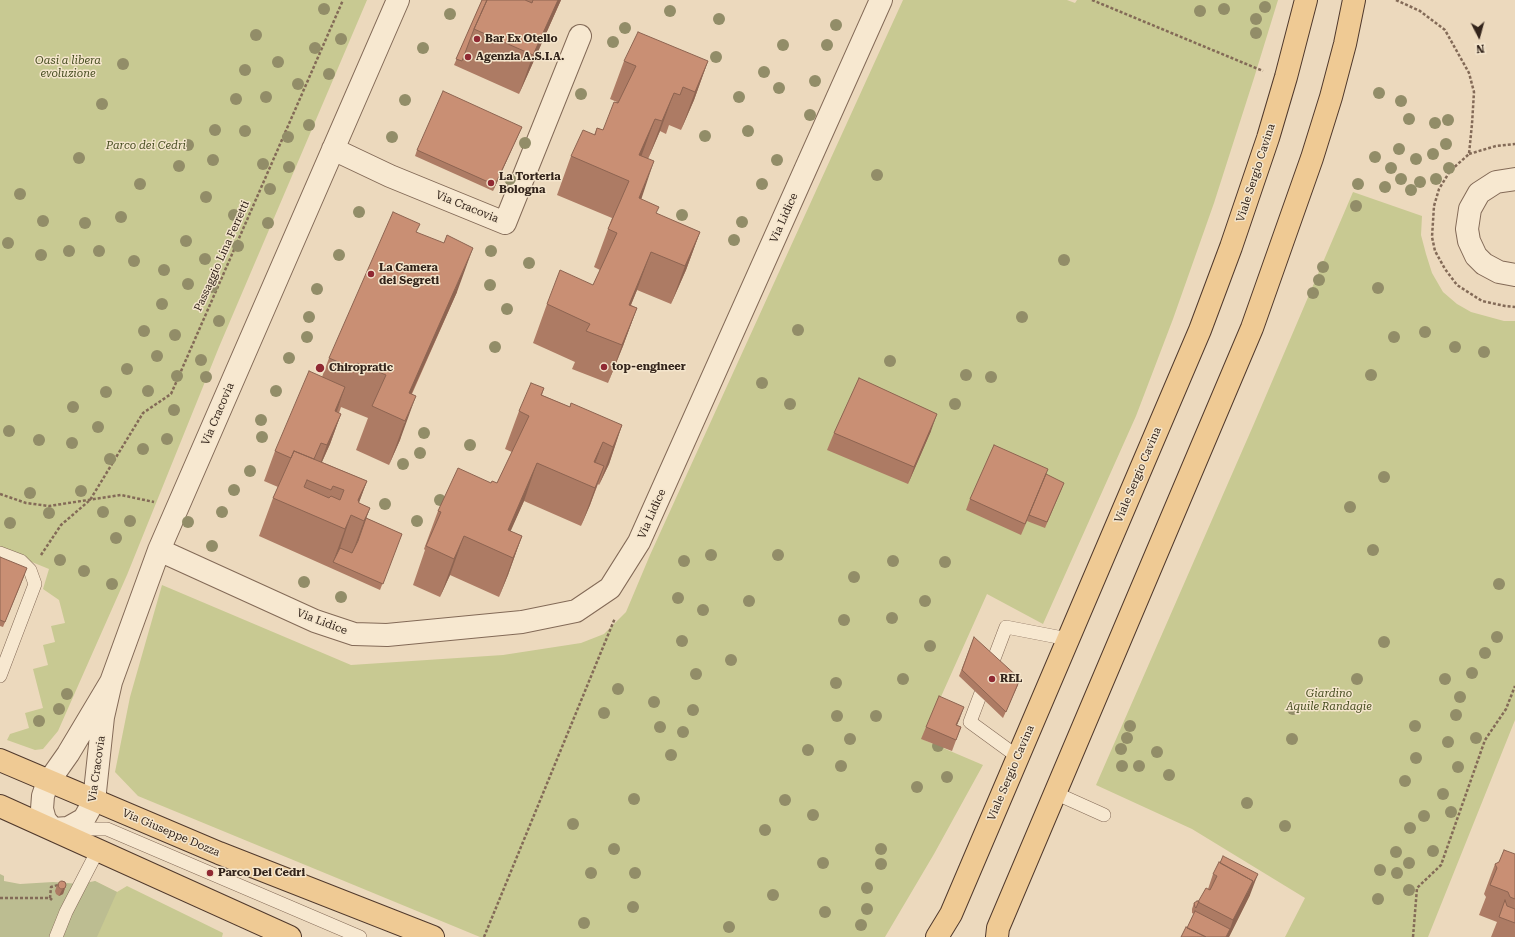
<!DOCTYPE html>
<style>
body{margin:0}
#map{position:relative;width:1515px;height:937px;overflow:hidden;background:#ecd9bd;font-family:"Roboto Serif",serif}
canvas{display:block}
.north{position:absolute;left:1459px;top:16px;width:40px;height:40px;-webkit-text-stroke:3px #f4e5cc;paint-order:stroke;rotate:174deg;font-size:11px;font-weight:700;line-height:16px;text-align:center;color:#33241b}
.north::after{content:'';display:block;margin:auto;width:14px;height:18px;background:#33241b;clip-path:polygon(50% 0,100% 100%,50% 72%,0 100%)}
</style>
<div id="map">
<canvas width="1515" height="937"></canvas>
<div class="north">N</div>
</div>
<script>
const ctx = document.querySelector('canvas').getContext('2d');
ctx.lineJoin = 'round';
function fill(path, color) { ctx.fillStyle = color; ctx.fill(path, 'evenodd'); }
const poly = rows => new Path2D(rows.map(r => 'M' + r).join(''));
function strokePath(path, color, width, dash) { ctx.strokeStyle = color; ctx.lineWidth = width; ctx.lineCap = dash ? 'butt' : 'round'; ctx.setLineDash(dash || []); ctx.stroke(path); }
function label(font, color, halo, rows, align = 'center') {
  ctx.font = font + ' "Roboto Serif",serif'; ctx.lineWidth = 3; ctx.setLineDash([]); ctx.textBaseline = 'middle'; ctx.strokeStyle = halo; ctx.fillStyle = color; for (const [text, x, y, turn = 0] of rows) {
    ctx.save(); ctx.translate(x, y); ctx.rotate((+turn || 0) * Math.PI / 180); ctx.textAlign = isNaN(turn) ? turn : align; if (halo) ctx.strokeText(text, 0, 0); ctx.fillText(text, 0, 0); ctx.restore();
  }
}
const green = poly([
 [0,0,367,0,219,347,127,575,58,731,43,749,35,750,7,740,10,734,29,728,25,713,43,708,33,669,48,665,43,645,55,642,51,626,65,623,59,600,43,589,49,569,0,549],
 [903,0,1067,0,1075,3,1077,0,1278,0,1254,78,1214,203,1173,319,1136,416,1043,624,987,594,922,739,983,765,934,854,885,937,480,937,138,796,115,772,130,697,162,585,351,665,503,655,581,643,604,634,626,612,650,555],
 [1353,192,1422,216,1421,235,1426,254,1432,273,1443,292,1457,304,1471,312,1504,321,1515,321,1515,720,1428,937,1285,937,1305,898,1192,829,1096,785,1253,426],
 [95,881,117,892,127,886,223,933,222,937,65,937,76,911]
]);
const cemetery = poly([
 [0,874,4,876,4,881,20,884,53,882,80,884,95,881,117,892,97,937,0,937]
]);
const path = poly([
 [1092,0,1263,71],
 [1396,0,1420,11,1445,30,1469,73,1474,92,1472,124,1469,154,1450,171,1439,189,1434,206,1432,237,1435,251,1445,269,1457,285,1482,301,1505,306,1515,307],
 [1469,154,1496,146,1515,144],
 [0,494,26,503,49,506,121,495,154,502],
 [41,555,61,525,90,500,143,413,171,394,343,0],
 [0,898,50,898,52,900],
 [50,898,51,887,58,885],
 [484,937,615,618],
 [1413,937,1417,888,1441,865,1485,740,1506,709,1515,686]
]);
const service = poly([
 [0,553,21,561,30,570,35,584,0,676],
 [1018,757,970,722,1006,627,1068,639],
 [1055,793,1104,815],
 [72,829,107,829,360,937],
 [56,937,66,912,98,850]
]);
const minor = poly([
 [333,149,390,176,505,223,580,36],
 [159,550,315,621,354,634,387,635,522,622,576,611,610,588,639,542,881,0],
 [111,682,68,754,49,781,46,787,43,796,42,809,45,820,53,829,68,828,84,819,94,801,103,717,111,682,159,550,398,0]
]);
const tertiary = poly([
 [1515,179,1496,182,1479,193,1470,209,1467,229,1469,241,1476,256,1484,264,1499,272,1515,275]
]);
const primary = poly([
 [0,760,219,853,433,937],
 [0,806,290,937],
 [937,937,951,914,1200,330,1231,247,1268,138,1286,77,1306,0],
 [997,937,998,928,1252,328,1312,158,1331,97,1345,44,1354,0]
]);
const trees = [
 [1265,7],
 [324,9],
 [1224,9],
 [670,11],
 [1200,11],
 [450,14],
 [719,19],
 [1256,19],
 [836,25],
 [625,28],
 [1256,33],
 [256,35],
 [341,39],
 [613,42],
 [783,45],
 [827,45],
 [315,48],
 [423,48],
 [716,57],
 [278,62],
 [123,64],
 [245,70],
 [764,72],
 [329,74],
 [815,81],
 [298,84],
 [779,88],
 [1379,93],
 [581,94],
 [266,97],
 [739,97],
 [236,99],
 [405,100],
 [1401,101],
 [102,104],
 [810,115],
 [1409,119],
 [1448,120],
 [1435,123],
 [309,125],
 [215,130],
 [245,131],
 [748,131],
 [705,136],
 [288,137],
 [392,137],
 [525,143],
 [1446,144],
 [188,145],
 [1399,149],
 [1433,154],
 [1375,157],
 [79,158],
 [1416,159],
 [213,160],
 [777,160],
 [263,164],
 [179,166],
 [289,167],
 [1391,168],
 [1449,168],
 [877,175],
 [510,179],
 [1401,179],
 [1436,179],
 [1420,182],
 [140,184],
 [762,184],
 [1358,184],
 [1385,187],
 [270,189],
 [1411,190],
 [20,194],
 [206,197],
 [1356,206],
 [359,212],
 [234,215],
 [682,215],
 [121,217],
 [43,221],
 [742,222],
 [85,223],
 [268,223],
 [734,240],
 [186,241],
 [8,243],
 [238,246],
 [69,251],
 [99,251],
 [491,251],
 [41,255],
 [339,255],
 [205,259],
 [1064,260],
 [134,261],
 [529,263],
 [1323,267],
 [164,270],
 [1319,280],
 [188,284],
 [490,285],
 [212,287],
 [1378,288],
 [317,289],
 [1313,293],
 [162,304],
 [507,309],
 [309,317],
 [1022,317],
 [219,321],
 [798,330],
 [144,331],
 [1425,332],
 [175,335],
 [307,337],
 [1394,337],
 [495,347],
 [1455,347],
 [1484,352],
 [157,356],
 [289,358],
 [201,360],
 [890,361],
 [127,369],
 [966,375],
 [1371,375],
 [177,376],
 [206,377],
 [991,377],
 [762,383],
 [148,391],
 [276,391],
 [106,392],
 [790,404],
 [955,404],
 [73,407],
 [174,410],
 [261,420],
 [98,427],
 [9,431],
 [424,433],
 [262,437],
 [167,439],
 [39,440],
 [72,443],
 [470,445],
 [143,449],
 [420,453],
 [110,459],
 [403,464],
 [250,471],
 [1384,477],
 [234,490],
 [81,491],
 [30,493],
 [440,500],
 [385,504],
 [1350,507],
 [103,512],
 [222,512],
 [49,513],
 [130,521],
 [417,521],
 [188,522],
 [10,523],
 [116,538],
 [212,546],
 [1373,550],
 [711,555],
 [778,555],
 [60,560],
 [684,561],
 [893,561],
 [945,562],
 [84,571],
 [854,577],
 [304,582],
 [112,584],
 [1499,584],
 [341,597],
 [678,598],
 [749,601],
 [925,601],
 [703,610],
 [892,618],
 [844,620],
 [1497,637],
 [682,641],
 [1384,642],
 [930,646],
 [1485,653],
 [731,660],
 [1472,673],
 [696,674],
 [903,679],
 [1357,679],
 [1445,679],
 [836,683],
 [618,689],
 [67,694],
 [1460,697],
 [654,702],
 [59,709],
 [1293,709],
 [693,710],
 [604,713],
 [1456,715],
 [837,716],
 [876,716],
 [39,721],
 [1130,726],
 [1415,726],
 [660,727],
 [683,732],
 [1127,738],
 [1476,738],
 [850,739],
 [1292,739],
 [1448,742],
 [938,746],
 [1121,749],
 [808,750],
 [1157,752],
 [671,755],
 [1416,758],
 [841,766],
 [1122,766],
 [1139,766],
 [1458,767],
 [1169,775],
 [947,777],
 [1405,781],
 [917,787],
 [1443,794],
 [634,799],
 [785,800],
 [1247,803],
 [1451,812],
 [813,815],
 [1424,816],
 [573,824],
 [1285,826],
 [1410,828],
 [765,830],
 [614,849],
 [881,849],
 [1433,851],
 [1396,852],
 [823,863],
 [1409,863],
 [881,864],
 [1380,870],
 [591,873],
 [635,873],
 [1397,873],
 [867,888],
 [1409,890],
 [773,895],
 [1378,899],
 [633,907],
 [867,909],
 [825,912],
 [584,923],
 [861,925],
 [729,927]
];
const wall = poly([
 [482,0,561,0,519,94,454,65],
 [624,61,708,61,694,100,681,130,669,125,666,134,660,131,648,159,641,199,657,214,700,232,686,270,671,304,637,290,631,305,637,308,623,346,608,383,572,369,575,362,533,343,547,304,593,285,600,270,594,267,608,229,612,218,557,195,571,156,594,135,597,128,603,130,617,102,610,99],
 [522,127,493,191,415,156,417,150],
 [417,232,457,292,412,394,400,440,389,465,356,450,368,418,341,407,339,413,336,412,341,414,330,444,322,462,367,481,359,502,359,503,370,508,366,518,402,534,380,590,259,536,273,498,278,487,264,481,275,451,322,377,329,358],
 [544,388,542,395,570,407,622,425,609,464,599,485,598,484,590,505,581,526,524,501,510,531,522,536,508,575,499,597,450,575,440,597,413,585,425,550,424,549,438,511,491,483,497,483,512,452,505,449,519,411],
 [931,431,908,484,827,450,834,433],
 [1045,475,1062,488,1045,528,1027,521,1021,535,966,510,970,499],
 [0,557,25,574,3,627,0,626],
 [974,637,1018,685,1003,718,959,676],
 [960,718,957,725,961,727,952,751,921,739,926,727],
 [1515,854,1515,937,1491,937,1497,922,1479,915,1486,897,1484,894,1495,864],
 [1213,874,1250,895,1229,937,1181,937,1187,928,1194,914,1192,913,1192,909,1194,903,1199,901,1208,889],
 [57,885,66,885,63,894,59,896,56,894,55,891]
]);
const shadedWall = poly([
 [558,0,561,0,519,94,533,55],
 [708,61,694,100,681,130,695,92],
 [674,93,660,131,648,159,662,121],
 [655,119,641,157,639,155],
 [522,127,519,133,493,191,495,185],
 [654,161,641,200,639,198],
 [700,232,686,270,671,304,685,266],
 [473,248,457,292,400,419,409,393],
 [651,252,637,290,615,343,629,305],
 [637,308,623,346,608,383,622,345],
 [345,387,335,417,335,411],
 [416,396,400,440,389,465,405,421],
 [341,414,330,444,316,475,327,445],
 [937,414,931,431,908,484,914,467],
 [622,425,609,464,599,485,613,447],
 [603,442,589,480,594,462],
 [537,463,524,501,501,553,508,530],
 [604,466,590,505,581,526,595,488],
 [367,481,354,516,358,500],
 [370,508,356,546,350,559,364,521],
 [351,515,338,554,333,562,345,529],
 [464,536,450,575,440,597,454,559],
 [522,536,508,575,499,597,513,558],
 [964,707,960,718,952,736,956,725],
 [1258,874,1250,895,1229,937,1226,937,1230,929,1233,920,1253,881],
 [65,888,63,894,59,896,62,890]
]);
const building = poly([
 [482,0,487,0,474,29,462,61,456,59,482,0],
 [487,0,525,0,532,3,533,0,558,0,533,55,474,29,487,0],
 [638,32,708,61,695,92,683,87,680,95,674,93,662,121,655,119,639,155,654,161,639,198,659,207,656,213,700,232,685,266,651,252,629,305,637,308,622,345,586,331,590,324,547,304,560,270,593,285,617,233,608,229,629,181,571,156,583,130,595,135,597,128,603,130,614,102,618,103,636,66,624,61,638,32],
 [443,91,522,127,495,185,417,150,443,91],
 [393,212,420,224,416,232,444,243,447,235,473,248,409,393,416,396,405,421,372,406,386,375,357,363,355,369,329,358,393,212],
 [309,371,345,387,335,411,341,414,327,445,321,443,314,459,294,451,291,458,275,451,309,371],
 [859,378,937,414,914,467,834,433,859,378],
 [531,383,544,388,541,395,570,407,571,403,622,425,613,447,603,442,594,462,604,466,595,488,537,463,508,530,522,536,513,558,464,536,454,559,426,546,441,512,438,511,458,468,491,483,492,481,497,483,529,416,519,411,531,383],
 [994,445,1048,469,1025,524,970,499,994,445],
 [294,451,367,481,358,500,359,503,370,508,364,521,351,515,345,529,273,498,294,451],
 [307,480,331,490,333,486,344,490,340,500,331,496,329,498,304,487,307,480],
 [1046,474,1064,483,1047,522,1029,515,1046,474],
 [366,518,402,534,383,584,333,562,340,548,352,553,358,541,366,518],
 [0,557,27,568,5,622,0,620,0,557],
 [974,637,1020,679,1006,712,962,670,974,637],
 [939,696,964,707,956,725,961,727,956,740,926,727,939,696],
 [1504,850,1515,854,1515,899,1510,897,1508,892,1490,885,1497,868,1495,864,1499,862,1504,850],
 [1223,856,1258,874,1250,889,1253,881,1220,863,1223,856],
 [1219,862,1253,881,1233,920,1198,902,1206,888,1210,890,1217,876,1213,874,1219,862],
 '58 885a4 4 0 1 1 8 0a4 4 0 1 1-8 0Z',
 [1505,900,1507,906,1515,909,1515,923,1499,917,1505,900],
 [1197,901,1199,901,1196,908,1195,907,1194,903,1197,901],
 [1195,911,1230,929,1226,937,1206,937,1187,928,1195,911],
 [1186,927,1206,937,1181,937,1186,927]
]);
const markers = [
 [477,39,4,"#902933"],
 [468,57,4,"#902933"],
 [491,183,4,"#902933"],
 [371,274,4,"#902933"],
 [604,367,4,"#902933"],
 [320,368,5,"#902933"],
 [992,679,4,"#902933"],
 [210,873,4,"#902933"]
];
const poiNames = [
 ["Bar Ex Otello",485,39],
 ["Agenzia A.S.I.A.",476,57],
 ["La Torteria",499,177],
 ["Bologna",499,190],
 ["La Camera",379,268],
 ["dei Segreti",379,281],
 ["top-engineer",612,367],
 ["Chiropratic",329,368],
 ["REL",1000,679],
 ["Parco Dei Cedri",218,873]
];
const parkNames = [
 ["Oasi a libera",68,61],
 ["evoluzione",68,74],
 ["Parco dei Cedri",146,146],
 ["Giardino",1329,694],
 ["Aquile Randagie",1329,707]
];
const streetNames = [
 ["Viale Sergio Cavina",1256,173,-72],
 ["Via Cracovia",467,207,22],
 ["Via Lidice",784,218,-66],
 ["Passaggio Lina Ferretti",222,256,-66],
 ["Via Cracovia",218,414,-67],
 ["Viale Sergio Cavina",1138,475,-67],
 ["Via Lidice",652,514,-66],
 ["Via Lidice",322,622,21],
 ["Via Cracovia",97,769,-82],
 ["Viale Sergio Cavina",1011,773,-67],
 ["Via Giuseppe Dozza",171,833,23]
];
fill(green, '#c8c992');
fill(cemetery, '#bcbd91');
strokePath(service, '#836a57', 14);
strokePath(minor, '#836a57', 24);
strokePath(tertiary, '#836a57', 24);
strokePath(primary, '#50392c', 24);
strokePath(path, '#836a57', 2.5, [3, 2]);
strokePath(service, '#f7e8d0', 13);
strokePath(minor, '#f7e8d0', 22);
strokePath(tertiary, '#f7e8d0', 22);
strokePath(primary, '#efca94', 22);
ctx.fillStyle = '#928d68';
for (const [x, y] of trees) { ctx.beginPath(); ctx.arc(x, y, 6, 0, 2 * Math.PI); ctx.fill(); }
fill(wall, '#ad7b64');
fill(shadedWall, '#8d6451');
fill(building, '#c98f74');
strokePath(building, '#8d6451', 1);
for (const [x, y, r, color] of markers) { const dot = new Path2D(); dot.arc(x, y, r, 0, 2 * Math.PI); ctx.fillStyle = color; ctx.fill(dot); strokePath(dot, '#f4e5cc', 1.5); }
label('bold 11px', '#33241b', '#f4e5cc', poiNames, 'left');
label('italic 11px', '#484e22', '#f4e5cc', parkNames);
label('11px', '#33241b', '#f4e5cc', streetNames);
</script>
